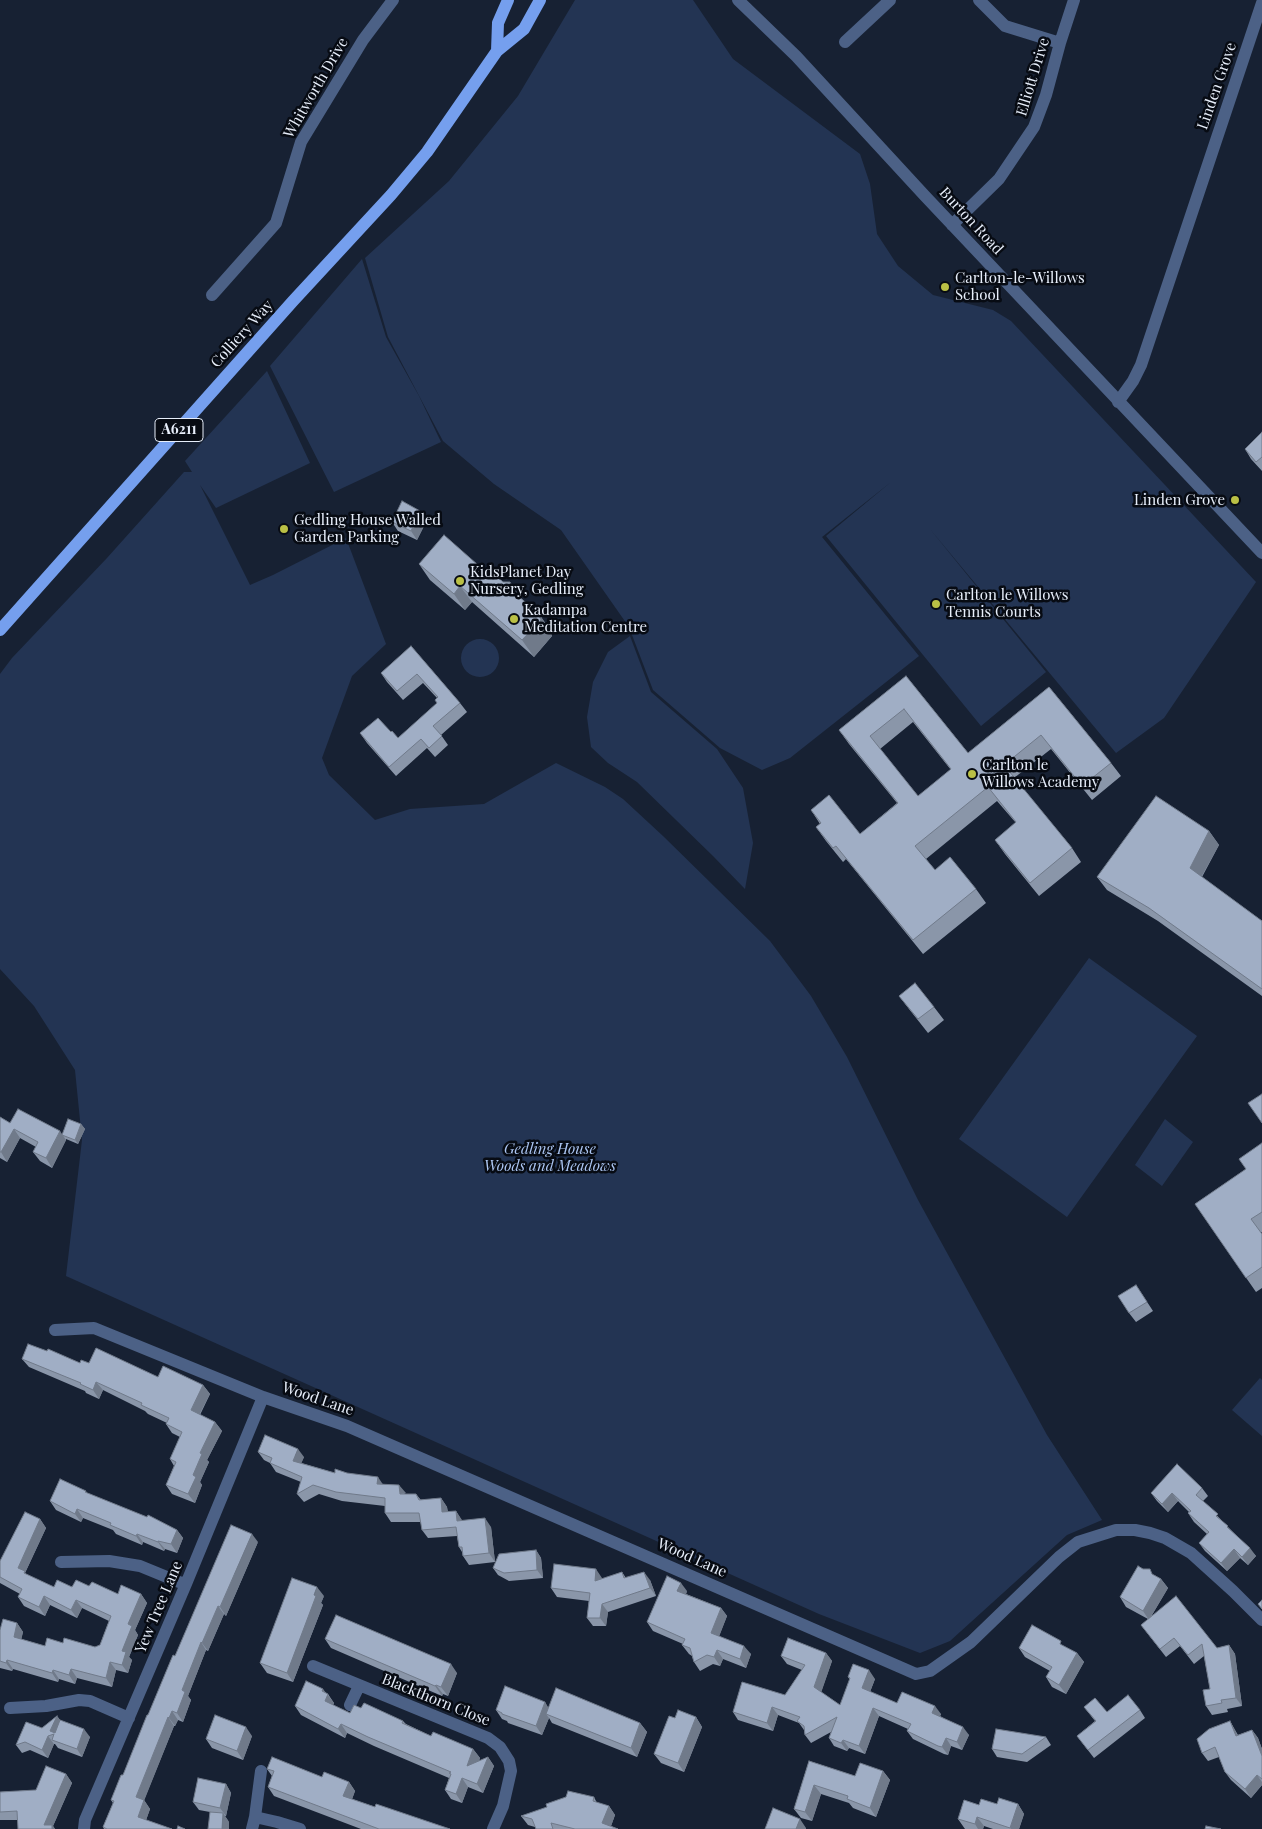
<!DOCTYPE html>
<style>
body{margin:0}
canvas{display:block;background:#172133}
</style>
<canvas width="1262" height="1829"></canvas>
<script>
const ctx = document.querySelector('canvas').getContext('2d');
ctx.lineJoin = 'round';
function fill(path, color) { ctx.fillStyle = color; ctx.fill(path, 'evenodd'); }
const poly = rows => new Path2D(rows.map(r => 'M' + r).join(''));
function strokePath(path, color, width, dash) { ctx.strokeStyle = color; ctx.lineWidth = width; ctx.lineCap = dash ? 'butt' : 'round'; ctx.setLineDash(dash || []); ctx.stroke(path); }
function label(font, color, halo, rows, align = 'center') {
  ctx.font = font + ' "Playfair Display",serif'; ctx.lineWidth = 5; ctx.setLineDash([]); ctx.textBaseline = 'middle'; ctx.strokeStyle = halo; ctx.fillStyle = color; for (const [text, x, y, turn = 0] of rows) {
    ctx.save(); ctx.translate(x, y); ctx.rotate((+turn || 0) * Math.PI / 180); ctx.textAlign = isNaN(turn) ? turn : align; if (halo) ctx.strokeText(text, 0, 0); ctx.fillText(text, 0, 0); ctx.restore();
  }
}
const green = poly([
 [575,0,693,0,733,59,860,154,870,184,877,234,898,266,933,295,993,310,1011,321,1256,582,1164,718,1116,753,930,529,1046,672,981,726,826,536,891,482,822,537,919,656,790,758,762,770,720,748,653,690,629,627,561,530,494,484,443,441,388,337,365,258,449,181,518,96],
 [362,259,386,337,419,396,441,442,334,492,270,366],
 [267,371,310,463,216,508,200,485,250,585,273,575,346,538,386,644,352,676,322,758,329,775,375,820,410,809,484,804,556,763,605,787,623,799,663,836,770,941,811,996,847,1057,918,1200,1047,1435,1102,1520,1067,1535,950,1641,920,1653,819,1614,66,1276,82,1140,75,1070,34,1006,0,969,0,674,12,658,107,558,184,472,192,472,185,461],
 [630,636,651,692,717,749,743,788,753,843,745,889,713,856,637,782,608,763,591,747,587,717,593,682,608,652],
 '461 658a19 19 0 1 1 38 0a19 19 0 1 1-38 0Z',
 [1089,958,1197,1036,1067,1217,959,1139],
 [1165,1119,1193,1142,1162,1186,1135,1165],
 [1260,1378,1262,1380,1262,1436,1232,1410]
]);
const minor = poly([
 [738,0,796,56,925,196,1262,553],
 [979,0,1005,26,1060,43],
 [845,42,890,0],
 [952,225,999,179,1034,127,1046,95,1060,43,1074,0],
 [212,295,276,223,301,142,363,40,393,0],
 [1118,402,1133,381,1141,365,1262,3],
 [55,1330,94,1328,263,1397,347,1426,916,1674,930,1671,971,1642,1059,1557,1078,1542,1116,1530,1135,1530,1150,1533,1165,1538,1191,1553,1233,1591,1262,1620],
 [61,1562,109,1561,140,1566,179,1582,186,1584],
 [313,1666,488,1738,500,1747,509,1761,511,1771,503,1806,493,1829],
 [350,1705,359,1686],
 [10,1708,46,1706,79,1700,90,1701,129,1718],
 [255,1817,261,1771],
 [84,1829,85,1820,186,1584,263,1397],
 [252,1829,255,1817,277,1822,300,1829]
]);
const major = poly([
 [497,51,498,23,508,0],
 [0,630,293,301,391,195,427,152,497,51,524,29,540,0]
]);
const wall = poly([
 [1262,432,1262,471,1251,459,1245,449],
 [427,520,417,540,398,531,392,522],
 [419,564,487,573,521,599,539,614,550,630,552,636,534,657,472,602,465,610,430,580],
 [411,646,460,703,467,712,441,735,448,745,435,757,427,748,396,776,367,743,360,733,391,732,398,738,437,703,437,698,423,683,403,700,387,682,381,673],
 [906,676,968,753,1049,687,1111,763,1121,776,1092,800,1051,749,1014,778,1072,848,1081,862,1039,896,1005,854,995,840,1016,823,997,801,926,859,935,870,976,889,986,903,923,954,846,859,843,862,826,841,816,827,820,824,811,810,860,834,897,803,849,744,839,730],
 [913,722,951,770,918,796,880,749],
 [1209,831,1219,845,1202,877,1262,921,1262,996,1158,921,1107,890,1097,877],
 [899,996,934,1007,944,1020,928,1033,909,1009],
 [0,1117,10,1123,62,1134,81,1124,85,1129,78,1144,66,1139,66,1140,52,1168,40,1161,33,1152,36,1147,20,1138,7,1162,0,1158],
 [1262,1143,1262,1232,1261,1232,1262,1234,1262,1288,1256,1292,1195,1204,1246,1169],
 [1136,1285,1153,1311,1136,1322,1129,1313],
 [47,1351,80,1363,89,1363,158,1377,203,1385,210,1394,200,1415,215,1422,222,1431,207,1460,209,1462,200,1482,202,1485,195,1503,172,1494,166,1485,174,1466,170,1459,180,1437,172,1433,166,1424,167,1423,148,1414,145,1411,103,1390,99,1399,86,1393,85,1391,29,1367,22,1359],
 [258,1452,304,1457,301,1463,335,1473,383,1484,406,1494,416,1494,421,1500,441,1498,447,1507,448,1512,456,1511,462,1521,491,1527,495,1562,469,1565,463,1556,462,1552,459,1547,457,1536,428,1538,422,1530,421,1522,391,1522,385,1513,385,1506,342,1501,319,1494,304,1502,297,1494,301,1482,276,1472,270,1463,264,1460],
 [1202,1488,1208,1496,1203,1501,1256,1556,1248,1565,1240,1558,1227,1571,1205,1551,1199,1543,1207,1534,1194,1522,1188,1513,1189,1512,1178,1501,1168,1512,1157,1501,1151,1493],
 [86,1491,87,1493,177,1530,183,1538,177,1553,165,1549,164,1551,143,1542,142,1545,116,1534,113,1530,83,1518,81,1522,56,1510,50,1501],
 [40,1519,46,1528,25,1573,27,1575,54,1587,89,1586,118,1594,141,1594,147,1603,135,1630,138,1635,129,1657,132,1660,128,1673,116,1670,112,1687,77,1678,75,1684,59,1679,58,1682,13,1669,12,1671,0,1668,0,1630,17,1623,23,1632,21,1639,45,1646,63,1643,95,1647,100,1645,109,1621,82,1608,77,1618,50,1605,45,1616,24,1606,18,1597,20,1594,0,1583,0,1561],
 [258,1542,226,1616,224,1614,208,1651,206,1650,188,1696,191,1700,183,1722,178,1720,175,1726,174,1726,144,1800,150,1809,146,1820,172,1829,104,1829,103,1827,113,1803,111,1800,123,1775,148,1715,175,1656],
 [536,1550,541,1558,543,1578,509,1581,498,1575,493,1568],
 [622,1572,626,1578,650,1580,656,1596,608,1612,606,1626,593,1626,587,1618,589,1601,557,1597,551,1588,602,1578,602,1579],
 [1154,1575,1161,1579,1168,1588,1152,1615,1217,1648,1229,1645,1235,1654,1242,1706,1227,1709,1228,1712,1212,1715,1206,1706,1210,1689,1204,1656,1194,1664,1180,1646,1166,1657,1141,1625,1148,1619,1126,1607,1120,1597],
 [687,1591,686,1594,721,1608,727,1616,719,1636,751,1654,746,1668,723,1659,720,1666,713,1664,700,1671,694,1662,692,1656,689,1654,682,1645,683,1644,653,1631,647,1622],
 [324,1596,321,1603,323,1605,293,1682,267,1673,260,1663],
 [325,1639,457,1673,448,1696,443,1694,442,1696,331,1648],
 [1065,1647,1077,1653,1084,1662,1066,1694,1052,1687,1046,1677,1050,1671,1025,1657,1019,1648],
 [826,1653,832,1661,821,1692,840,1705,850,1680,848,1677,875,1679,870,1692,897,1703,941,1714,940,1716,969,1735,962,1750,951,1746,948,1755,944,1754,913,1739,907,1731,908,1729,879,1716,865,1754,849,1748,847,1751,834,1746,829,1738,831,1732,811,1743,805,1735,804,1730,799,1723,778,1715,773,1731,738,1720,733,1712,785,1695,802,1670,787,1664,781,1656],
 [326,1694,328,1694,334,1703,333,1705,350,1713,361,1708,403,1721,406,1724,431,1736,473,1749,480,1758,479,1761,488,1757,494,1766,483,1793,468,1787,462,1803,451,1799,445,1790,449,1778,374,1746,347,1733,345,1738,301,1715,295,1706],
 [545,1702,548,1708,640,1723,647,1732,637,1757,552,1723,549,1718,542,1735,508,1723,507,1721,502,1719,496,1710],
 [1084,1707,1107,1712,1140,1710,1145,1718,1094,1758,1077,1736,1095,1721],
 [57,1716,60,1720,90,1737,82,1757,58,1748,55,1744,54,1744,48,1758,30,1750,22,1753,16,1745,42,1728],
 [696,1717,702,1727,684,1772,661,1763,654,1754,675,1718],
 [1230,1721,1235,1730,1238,1735,1252,1730,1258,1738,1262,1749,1262,1785,1251,1798,1231,1780,1225,1772,1219,1757,1208,1761,1202,1753],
 [252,1736,243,1760,212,1748,206,1739],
 [1046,1737,1051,1745,1027,1762,997,1757,992,1749],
 [809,1761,855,1776,883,1771,890,1780,876,1817,853,1808,849,1803,821,1794,812,1821,801,1818,794,1809],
 [267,1769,349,1782,355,1791,352,1799,375,1807,450,1829,361,1829,274,1796,268,1787,272,1776],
 [66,1774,72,1783,53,1826,55,1829,18,1829,18,1820,0,1820,0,1792,36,1790],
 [226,1784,231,1793,226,1816,225,1816,229,1822,210,1812,199,1810,193,1802],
 [594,1797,597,1803,609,1806,615,1815,611,1826,618,1829,536,1829,535,1827,528,1825,521,1816],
 [997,1804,1018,1804,1024,1814,1019,1829,993,1829,984,1826,983,1829,965,1829,958,1819,979,1805]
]);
const shadedWall = poly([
 [420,511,427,520,417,540,411,531],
 [510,582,521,598,516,594],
 [460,586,472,602,465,610,454,594],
 [539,614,550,630,552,636,534,657,522,640],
 [1209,831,1219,845,1199,881,1190,868],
 [81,1124,85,1129,78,1144,75,1140],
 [14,1129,20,1138,7,1162,1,1152],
 [60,1131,66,1140,52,1168,46,1158],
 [96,1382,103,1390,99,1399,93,1390],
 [203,1385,210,1394,197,1419,191,1410],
 [215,1422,222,1431,207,1460,209,1462,200,1482,202,1485,195,1503,188,1494,193,1475,200,1453],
 [298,1449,304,1457,299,1469,293,1461],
 [378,1477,384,1486,377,1484],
 [399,1485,406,1493,400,1494],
 [1172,1493,1178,1501,1168,1512,1162,1504],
 [441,1498,447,1507,448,1521,442,1512],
 [77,1509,83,1518,81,1522,75,1514],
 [456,1511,462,1520,463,1530,457,1521],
 [485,1518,491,1527,495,1562,489,1553],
 [40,1519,46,1528,25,1573,31,1580,18,1568],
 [177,1530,183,1538,177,1553,171,1544],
 [137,1534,143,1542,142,1545,136,1536],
 [252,1534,258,1542,226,1616,220,1607],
 [158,1541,165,1549,164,1551,158,1542],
 [1250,1548,1256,1556,1248,1565,1242,1557],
 [1234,1549,1240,1558,1227,1571,1221,1563],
 [536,1550,541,1558,543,1578,537,1570],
 [596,1569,602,1578,601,1590,595,1581],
 [644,1572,650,1580,656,1596,650,1588],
 [1161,1579,1168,1588,1149,1620,1143,1611],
 [681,1583,687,1591,684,1600,677,1591],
 [317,1587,324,1596,321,1603,323,1605,293,1682,287,1673],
 [141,1594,147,1603,135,1630,138,1635,129,1657,132,1660,128,1673,122,1665,122,1651,128,1624],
 [44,1596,50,1605,45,1616,39,1607],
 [76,1600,82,1608,77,1618,71,1610],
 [602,1604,608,1612,606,1626,600,1618],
 [218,1606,224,1614,208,1651,202,1643],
 [721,1608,727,1616,717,1642,711,1633],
 [17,1623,23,1632,20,1646,14,1637],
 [201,1642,206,1650,188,1696,191,1700,183,1722,177,1713,182,1690],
 [1229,1645,1235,1654,1242,1706,1236,1698],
 [744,1646,751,1654,746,1668,740,1659],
 [717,1650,723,1659,720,1666,714,1657],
 [826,1653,832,1661,820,1696,814,1687],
 [1077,1653,1084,1662,1066,1694,1059,1685],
 [7,1660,13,1669,12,1671,6,1663],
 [110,1662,116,1670,112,1687,106,1678],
 [451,1664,457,1673,448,1696,441,1687],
 [71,1669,77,1678,75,1684,69,1675],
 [53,1670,59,1679,58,1682,52,1673],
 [869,1670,875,1679,868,1697,862,1688],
 [436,1685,443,1694,442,1696,435,1686],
 [323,1689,334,1703,331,1710,325,1701,322,1691],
 [545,1702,551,1712,546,1714,549,1718,542,1735,536,1726],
 [935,1706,941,1714,938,1721,932,1713],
 [772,1707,778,1715,773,1731,767,1723],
 [873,1708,879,1716,865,1754,859,1746],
 [172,1711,178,1720,175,1726,169,1718],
 [57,1716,63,1724,57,1738,50,1731],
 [168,1717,174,1726,142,1806,136,1797],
 [696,1717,702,1727,684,1772,678,1763],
 [1230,1721,1235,1730,1241,1745,1236,1736],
 [640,1723,647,1732,637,1757,631,1748],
 [341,1724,347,1733,345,1738,338,1729],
 [246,1727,252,1736,243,1760,237,1751],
 [963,1727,969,1735,962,1750,957,1742],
 [84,1729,90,1737,82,1757,77,1749],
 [1252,1730,1258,1738,1262,1749,1262,1756],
 [48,1736,54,1744,48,1758,42,1750],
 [946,1738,951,1746,948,1755,942,1747],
 [843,1740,849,1748,847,1751,841,1743],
 [473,1749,480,1758,473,1775,467,1766],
 [488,1757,494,1766,483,1793,477,1784],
 [883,1771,890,1780,876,1817,870,1808],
 [66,1774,72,1783,53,1826,55,1829,52,1829,44,1825],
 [1257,1775,1262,1782,1262,1785,1251,1798,1245,1789],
 [462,1778,468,1787,462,1803,456,1794],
 [349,1782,355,1791,350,1805,343,1796],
 [226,1784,231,1793,226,1816,220,1808],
 [814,1785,821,1794,812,1821,805,1812],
 [144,1800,150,1809,144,1826,138,1817],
 [1018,1804,1024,1814,1019,1829,1011,1829,1010,1828],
 [609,1806,615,1815,610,1829,602,1823],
 [223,1813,229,1822,229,1829,222,1829],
 [977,1817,984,1826,983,1829,978,1829,975,1824],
 [800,1819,806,1828,806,1829,796,1829]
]);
const building = poly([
 [1262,432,1262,457,1256,462,1245,449,1262,432],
 [402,501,420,511,411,531,392,522,402,501],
 [444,535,487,573,490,570,503,582,510,582,516,594,539,614,541,620,522,640,460,586,454,594,419,564,444,535],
 [411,646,460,703,433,726,442,736,429,748,421,739,389,767,360,733,378,718,391,732,392,731,398,738,437,703,435,700,438,697,417,674,397,691,381,673,411,646],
 [906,676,968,753,1049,687,1111,763,1082,786,1041,735,1004,765,1072,848,1030,883,995,840,1016,822,988,787,915,846,935,870,950,857,976,889,913,940,836,846,833,848,816,827,821,823,811,810,829,795,860,834,898,803,839,730,906,676],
 [904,709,951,769,918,796,870,736,904,709],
 [1156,796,1209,831,1190,868,1262,921,1262,989,1149,908,1097,877,1156,796],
 [915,983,934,1007,918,1019,899,996,915,983],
 [1262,1094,1262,1123,1248,1103,1262,1094],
 [18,1109,60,1131,46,1158,33,1152,38,1142,14,1129,1,1152,0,1152,0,1117,10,1123,18,1109],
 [68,1119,81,1124,75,1140,62,1135,68,1119],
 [1262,1143,1262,1212,1251,1219,1262,1234,1262,1267,1246,1278,1195,1204,1246,1169,1239,1159,1262,1143],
 [1136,1285,1147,1302,1129,1313,1118,1296,1136,1285],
 [28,1344,47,1351,48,1349,80,1363,81,1360,89,1363,96,1348,158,1377,163,1366,203,1385,191,1410,215,1422,200,1453,202,1454,193,1475,196,1477,188,1494,166,1485,176,1462,170,1459,182,1432,166,1424,169,1418,141,1405,142,1403,96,1382,93,1390,80,1384,81,1383,22,1359,28,1344],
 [265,1435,298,1449,293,1461,335,1473,335,1469,347,1473,378,1477,377,1484,399,1485,400,1494,416,1494,419,1500,441,1498,442,1512,456,1511,457,1521,485,1518,489,1553,463,1556,462,1547,459,1547,456,1527,422,1530,419,1513,385,1513,385,1498,336,1492,313,1485,297,1494,302,1477,270,1463,272,1458,258,1452,265,1435],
 [1177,1464,1202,1488,1196,1495,1218,1514,1216,1516,1228,1526,1227,1527,1250,1548,1242,1557,1234,1549,1221,1563,1199,1543,1209,1532,1188,1513,1191,1511,1172,1493,1162,1504,1151,1493,1177,1464],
 [60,1479,86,1491,85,1492,147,1517,148,1515,177,1530,171,1544,158,1541,158,1542,137,1534,136,1536,110,1525,111,1523,77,1509,75,1514,50,1501,60,1479],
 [25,1512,40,1519,18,1568,25,1571,24,1573,54,1587,57,1580,72,1587,76,1580,89,1586,92,1582,118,1594,121,1585,141,1594,128,1624,132,1626,122,1651,126,1652,122,1665,110,1662,106,1678,71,1669,69,1675,53,1670,52,1673,7,1660,6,1663,0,1661,0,1630,3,1619,17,1623,14,1637,45,1646,47,1638,63,1643,64,1638,95,1647,100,1645,111,1616,76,1600,71,1610,44,1596,39,1607,18,1597,22,1589,0,1577,0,1561,25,1512],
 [231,1525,252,1534,220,1607,218,1606,202,1643,201,1642,182,1690,185,1692,177,1713,172,1711,169,1718,168,1717,136,1797,144,1800,138,1817,172,1829,107,1829,103,1827,114,1801,111,1800,121,1775,123,1775,147,1715,148,1715,173,1655,175,1656,231,1525],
 [536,1550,537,1570,504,1573,493,1568,499,1554,536,1550],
 [554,1564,596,1569,595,1581,622,1572,624,1578,644,1572,650,1588,602,1604,600,1618,587,1618,590,1593,551,1588,554,1564],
 [1138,1566,1143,1569,1150,1569,1152,1574,1161,1579,1143,1611,1120,1597,1138,1566],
 [667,1576,681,1583,677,1591,721,1608,711,1633,744,1646,740,1659,717,1650,714,1657,707,1655,694,1662,690,1648,682,1645,685,1639,647,1622,667,1576],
 [292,1578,317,1587,314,1595,316,1596,287,1673,260,1663,292,1578],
 [1176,1596,1217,1648,1229,1645,1236,1698,1221,1700,1222,1703,1206,1706,1203,1690,1210,1689,1202,1644,1188,1655,1174,1638,1160,1649,1141,1625,1176,1596],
 [1262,1600,1262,1609,1258,1604,1262,1600],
 [336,1615,451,1664,441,1687,436,1685,435,1686,325,1639,336,1615],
 [1032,1625,1061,1641,1060,1644,1077,1653,1059,1685,1046,1677,1052,1667,1019,1648,1032,1625],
 [788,1638,826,1653,814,1687,840,1705,850,1678,848,1677,853,1664,869,1670,862,1688,897,1703,902,1692,935,1706,932,1713,963,1727,957,1742,946,1738,942,1747,938,1746,907,1731,911,1724,873,1708,859,1746,843,1740,841,1743,829,1738,837,1717,805,1735,804,1726,797,1721,800,1717,772,1707,767,1723,733,1712,742,1682,785,1695,805,1665,781,1656,788,1638],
 [306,1681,323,1689,322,1691,328,1694,325,1701,350,1713,354,1705,361,1708,364,1703,403,1721,402,1723,431,1736,433,1732,473,1749,467,1766,488,1757,477,1784,462,1778,456,1794,445,1790,451,1774,449,1773,451,1772,368,1737,341,1724,338,1729,295,1706,306,1681],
 [505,1686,545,1702,536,1726,502,1714,502,1713,496,1710,505,1686],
 [556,1688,640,1723,631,1748,546,1714,556,1688],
 [1128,1695,1140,1710,1088,1750,1077,1736,1096,1721,1084,1707,1095,1698,1107,1712,1128,1695],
 [678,1710,696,1717,678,1763,654,1754,669,1716,675,1718,678,1710],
 [215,1715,246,1727,237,1751,206,1739,215,1715],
 [57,1716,50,1731,55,1733,60,1720,84,1729,77,1749,52,1740,54,1734,48,1736,42,1750,25,1742,16,1745,26,1722,42,1728,57,1716],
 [1230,1721,1236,1736,1252,1730,1262,1756,1262,1779,1257,1775,1245,1789,1225,1772,1215,1747,1202,1753,1197,1739,1209,1729,1230,1721],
 [996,1729,1046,1737,1022,1754,992,1749,996,1729],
 [272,1757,322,1777,324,1772,349,1782,343,1796,375,1807,376,1804,450,1829,379,1829,268,1787,274,1771,267,1769,272,1757],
 [809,1761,855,1776,860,1763,883,1771,870,1808,847,1799,848,1796,814,1785,805,1812,794,1809,809,1761],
 [46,1766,66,1774,44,1825,52,1825,52,1829,18,1829,17,1811,0,1812,0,1792,36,1790,46,1766],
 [198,1778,226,1784,220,1808,193,1802,198,1778],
 [568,1791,594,1797,593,1801,609,1806,602,1823,618,1829,575,1829,551,1823,553,1829,536,1829,532,1819,521,1816,547,1807,546,1804,566,1797,568,1791],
 [999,1798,1018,1804,1010,1828,977,1817,975,1824,958,1819,964,1800,979,1805,981,1799,997,1804,999,1798],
 [773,1808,800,1819,796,1829,765,1829,773,1808],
 [210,1812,223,1813,222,1829,208,1829,210,1812],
 [178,1826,185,1829,177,1829,178,1826],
 [1206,1826,1221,1829,1205,1829,1206,1826]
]);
const markers = [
 [945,287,5,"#bac045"],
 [1235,500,5,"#bac045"],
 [284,529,5,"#bac045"],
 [460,581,5,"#bac045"],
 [936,604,5,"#bac045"],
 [514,619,5,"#bac045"],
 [972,774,5,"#bac045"]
];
const shields = [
 [179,430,48]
];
const shieldNames = [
 ["A6211",179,430]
];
const streetNames = [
 ["Elliott Drive",1033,77,-73],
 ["Linden Grove",1217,86,-71],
 ["Whitworth Drive",316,88,-60],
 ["Burton Road",971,221,47],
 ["Colliery Way",242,334,-48],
 ["Wood Lane",318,1399,19],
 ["Wood Lane",692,1558,24],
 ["Yew Tree Lane",159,1607,-67],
 ["Blackthorn Close",436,1700,22]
];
const poiNames = [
 ["Carlton-le-Willows",955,278],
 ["School",955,295],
 ["Linden Grove",1225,500,"right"],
 ["Gedling House Walled",294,520],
 ["Garden Parking",294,537],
 ["KidsPlanet Day",470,572],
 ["Nursery, Gedling",470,589],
 ["Carlton le Willows",946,595],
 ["Tennis Courts",946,612],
 ["Kadampa",524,610],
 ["Meditation Centre",524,627],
 ["Carlton le",982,765],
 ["Willows Academy",982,782]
];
const parkNames = [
 ["Gedling House",550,1149],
 ["Woods and Meadows",550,1166]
];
fill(green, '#233453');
strokePath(minor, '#4c6186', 12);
strokePath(major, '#759fee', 12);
fill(wall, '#8a96a9');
fill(shadedWall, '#707a8a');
fill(building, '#a0aec5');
strokePath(building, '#707a8a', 1);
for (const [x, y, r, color] of markers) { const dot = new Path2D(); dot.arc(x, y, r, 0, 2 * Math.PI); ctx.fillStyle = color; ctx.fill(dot); strokePath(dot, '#070b13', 2); }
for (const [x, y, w] of shields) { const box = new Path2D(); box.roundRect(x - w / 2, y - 11.5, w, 23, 4); ctx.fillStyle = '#070b13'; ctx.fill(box); strokePath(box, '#e7eefa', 1); }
label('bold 14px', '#e7eefa', null, shieldNames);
label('15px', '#e7eefa', '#070b13', streetNames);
label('15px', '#e7eefa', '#070b13', poiNames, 'left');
label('italic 15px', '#adc7f4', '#070b13', parkNames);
</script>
